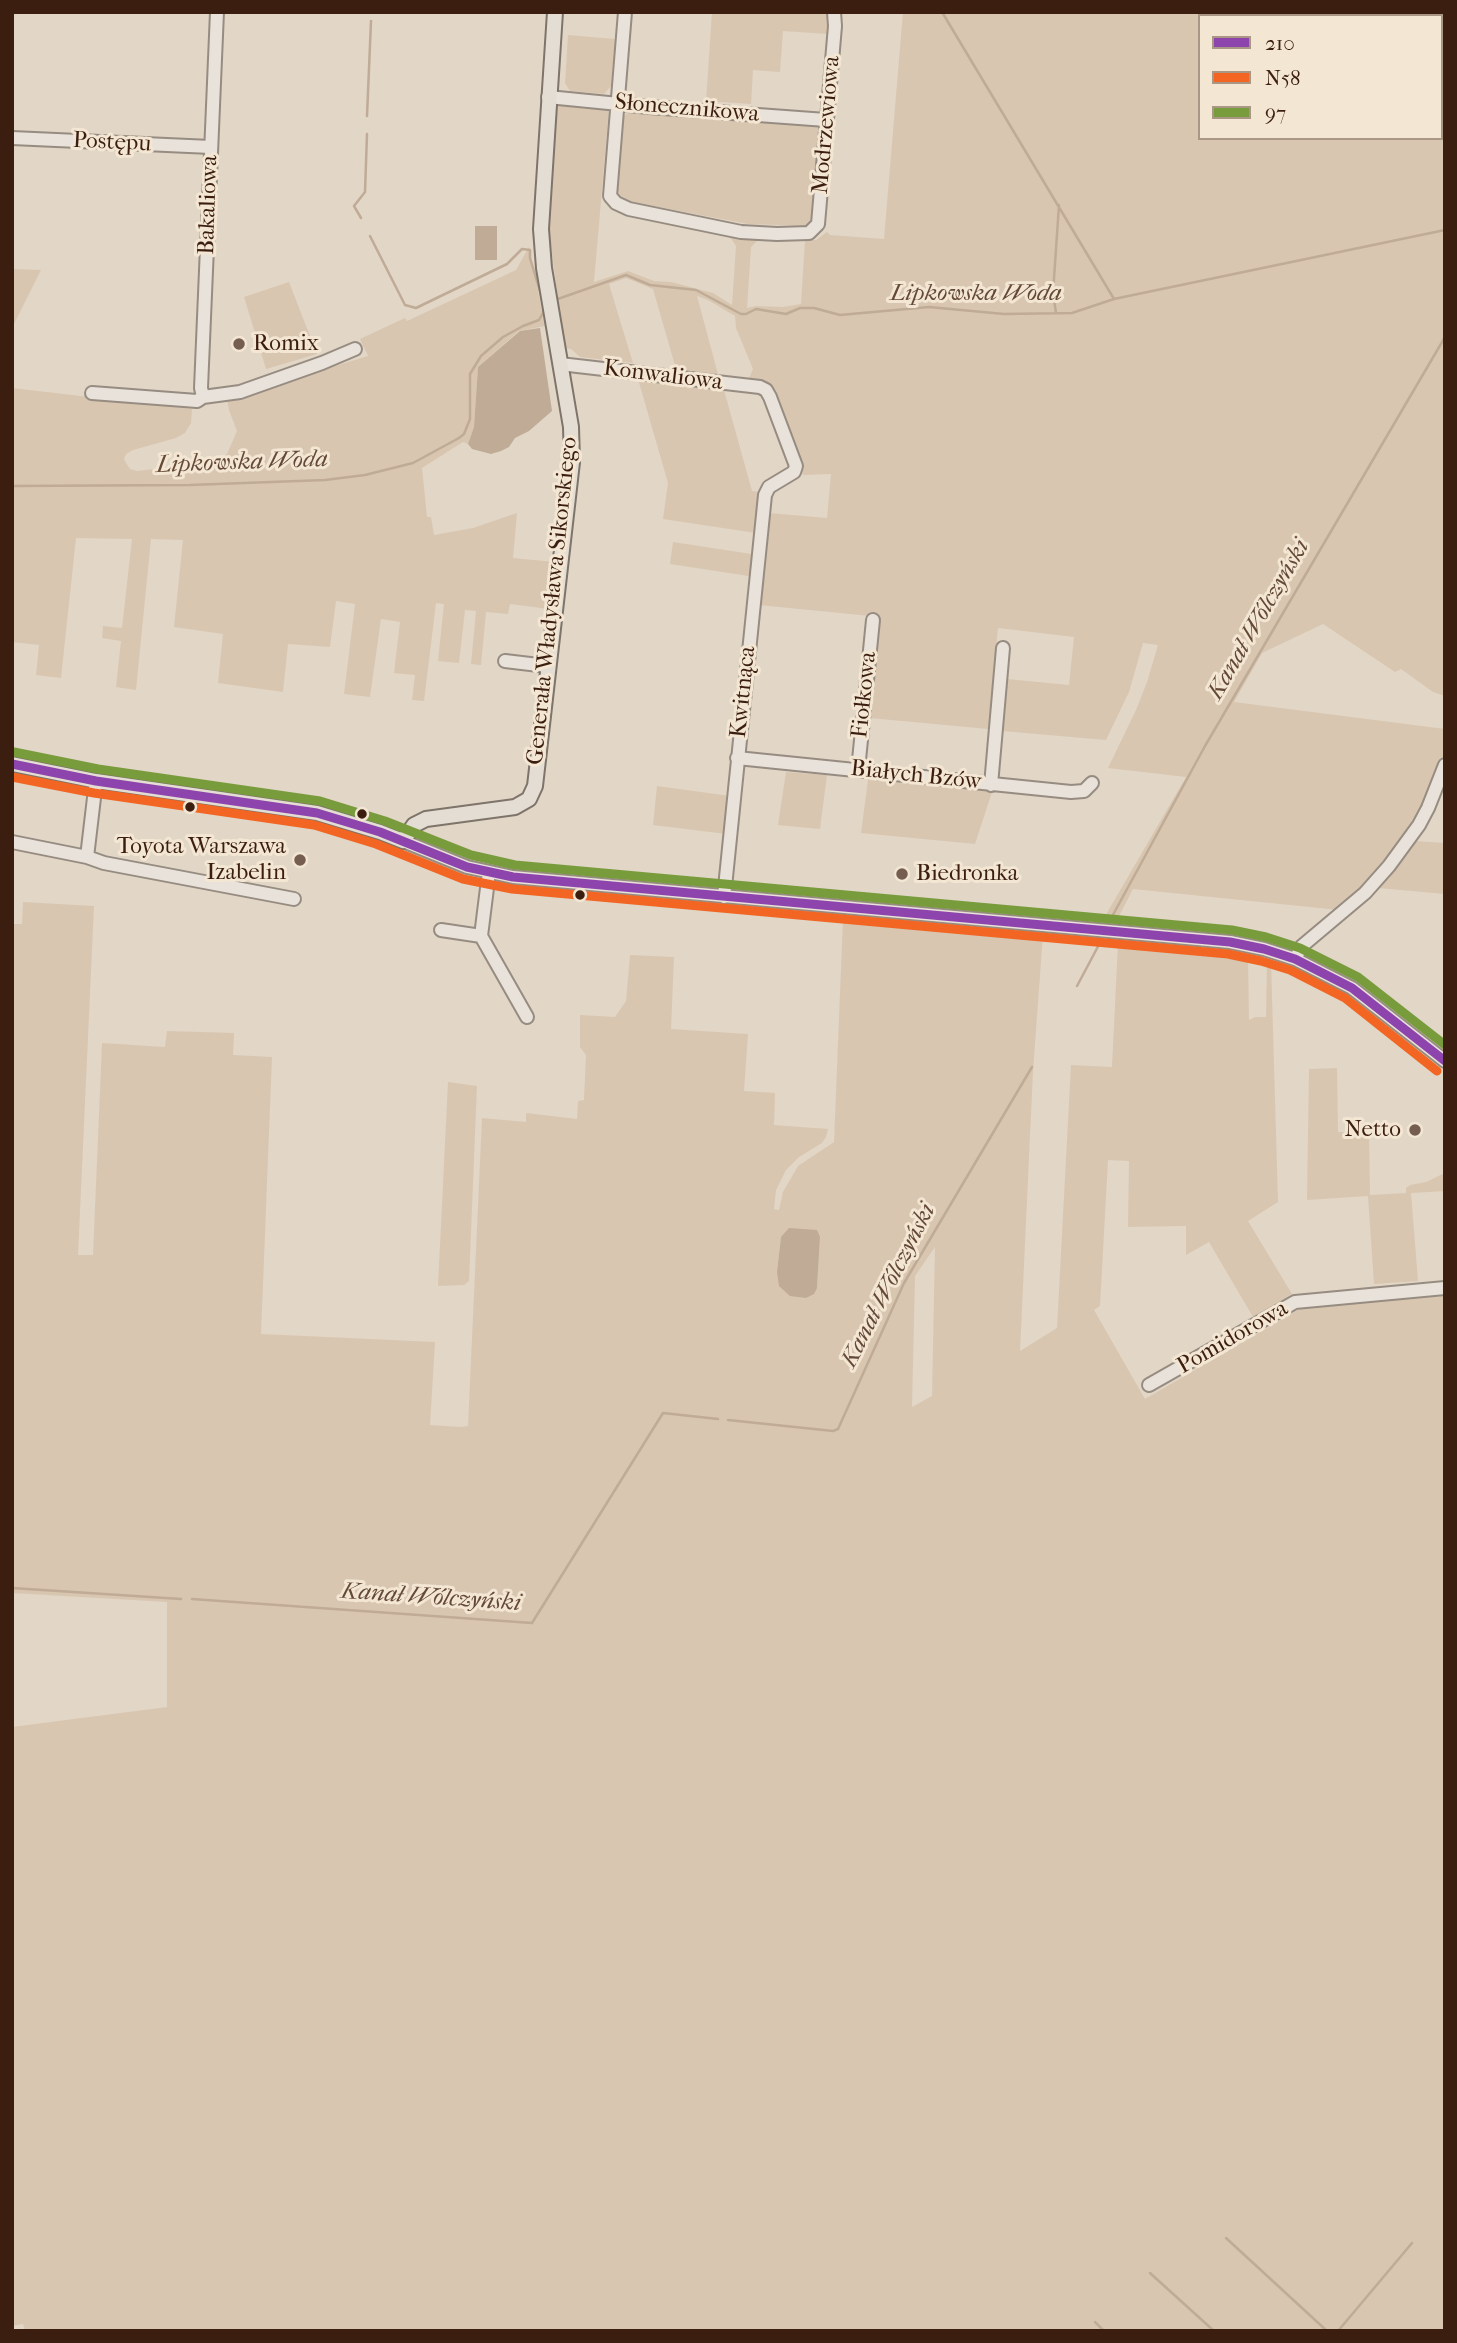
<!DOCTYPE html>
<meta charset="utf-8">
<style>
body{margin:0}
#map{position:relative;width:1457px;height:2343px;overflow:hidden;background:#e2d6c6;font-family:"IM FELL French Canon",serif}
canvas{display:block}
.frame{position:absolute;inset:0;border:14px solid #3b1e0f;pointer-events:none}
.legend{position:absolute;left:1198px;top:14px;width:245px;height:126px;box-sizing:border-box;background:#f3e6d3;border:2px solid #a99685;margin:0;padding:9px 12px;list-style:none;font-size:21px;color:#3b1e0f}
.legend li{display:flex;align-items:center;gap:14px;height:35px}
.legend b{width:35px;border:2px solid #a99685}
</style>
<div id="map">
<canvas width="1457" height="2343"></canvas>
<div class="frame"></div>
<ul class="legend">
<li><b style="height:9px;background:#8e44ad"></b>210</li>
<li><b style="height:9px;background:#f26522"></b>N58</li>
<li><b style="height:9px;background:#789b3c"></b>97</li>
</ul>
</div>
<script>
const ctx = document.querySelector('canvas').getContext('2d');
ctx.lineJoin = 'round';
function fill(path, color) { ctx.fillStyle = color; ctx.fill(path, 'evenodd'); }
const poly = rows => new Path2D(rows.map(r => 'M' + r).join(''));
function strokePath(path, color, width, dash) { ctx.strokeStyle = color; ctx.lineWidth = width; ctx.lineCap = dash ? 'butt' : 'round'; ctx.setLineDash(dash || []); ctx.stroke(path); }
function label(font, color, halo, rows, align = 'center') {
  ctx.font = font + ' "IM FELL French Canon",serif'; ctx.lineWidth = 6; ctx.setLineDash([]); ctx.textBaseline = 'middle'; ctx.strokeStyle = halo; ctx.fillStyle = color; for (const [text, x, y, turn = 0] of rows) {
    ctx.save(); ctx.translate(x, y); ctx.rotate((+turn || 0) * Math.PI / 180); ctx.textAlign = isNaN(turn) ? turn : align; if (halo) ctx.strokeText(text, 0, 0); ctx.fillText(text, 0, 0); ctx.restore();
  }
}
const green = poly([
 [712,12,826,12,829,18,827,34,783,31,780,72,753,70,751,104,706,101],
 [903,12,1445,12,1445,696,1433,692,1401,669,1395,672,1323,624,1262,653,1234,702,1445,729,1445,755,1423,811,1388,865,1339,910,1133,889,1117,920,1104,918,1186,777,1108,768,1136,710,1147,682,1158,645,1143,643,1129,692,1106,740,1002,731,1007,679,1069,685,1074,637,998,628,988,729,870,718,880,617,759,605,769,513,827,518,831,474,803,475,767,382,749,378,753,369,736,328,735,316,708,300,697,296,718,374,676,369,653,289,626,278,609,284,633,363,580,357,571,349,564,348,549,229,550,155,557,105,609,108,594,282,628,271,654,281,671,282,713,293,732,305,736,246,730,237,759,239,751,247,747,308,756,306,783,307,801,304,805,240,816,240,827,232,830,235,884,239],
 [1200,16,1441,16,1441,138,1200,138],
 [568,35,615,39,611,86,604,94,570,91,565,83],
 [631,110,814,124,820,130,813,221,807,226,748,224,622,200,617,192,623,117],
 [529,247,545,326,519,331,478,367,474,427,468,444,463,442,422,468,427,517,431,517,434,535,473,528,517,513,513,558,554,562,549,609,510,604,508,614,486,612,481,665,471,664,476,611,465,610,459,663,438,661,444,604,436,603,424,701,412,700,415,675,394,673,400,622,381,619,370,697,344,694,355,604,336,601,330,647,288,644,283,692,218,683,223,634,174,627,183,540,151,539,136,690,116,687,121,641,102,638,103,626,122,628,132,539,76,538,61,678,36,675,39,645,12,642,12,388,192,409,191,423,185,433,176,438,133,450,126,454,124,459,126,463,130,469,137,471,214,462,227,454,237,431,229,410,227,399,368,356,360,339,405,318,407,321,516,270],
 [12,269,41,270,12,328],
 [289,282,317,354,266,369,244,297],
 [638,379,724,390,752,491,759,492,756,533,663,519,668,483],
 [673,542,758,555,755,577,670,564],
 [786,772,827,775,820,829,778,825],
 [868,780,992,792,975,844,861,833],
 [657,786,730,796,726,834,653,825],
 [1415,841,1445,843,1445,894,1378,888],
 [23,902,94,906,78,1255,93,1255,102,1043,165,1047,167,1031,234,1033,233,1055,272,1057,261,1334,435,1342,430,1425,461,1427,468,1426,482,1118,526,1122,526,1113,577,1119,578,1101,584,1100,586,1055,580,1047,580,1015,615,1017,626,1001,630,955,674,957,671,1029,748,1034,744,1091,775,1093,774,1125,828,1129,826,1137,822,1143,799,1157,786,1170,776,1190,774,1209,779,1210,783,1192,798,1166,834,1142,843,919,1043,934,1033,1071,1020,1351,1057,1328,1071,1065,1112,1067,1118,943,1248,958,1249,1020,1255,1017,1266,1017,1267,962,1271,962,1278,1202,1248,1221,1292,1294,1253,1317,1209,1242,1186,1255,1186,1226,1128,1227,1129,1161,1108,1160,1100,1306,1094,1310,1145,1399,1305,1306,1445,1296,1445,2331,25,2331,23,2324,12,2326,12,1727,167,1707,167,1602,12,1593,12,924,22,924],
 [781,1237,820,1237,817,1288,777,1272],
 [935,1247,932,1396,912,1407,915,1276],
 [1337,1068,1338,1132,1369,1132,1370,1195,1406,1193,1406,1188,1410,1185,1426,1182,1445,1173,1445,1191,1411,1193,1418,1281,1374,1284,1368,1196,1307,1200,1309,1069],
 [448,1082,477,1086,469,1281,464,1285,438,1286]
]);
const water = poly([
 [475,226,497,226,497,260,475,260],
 [540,328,552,411,529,431,515,438,509,447,501,451,491,454,472,449,468,444,474,427,478,367,520,331],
 [789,1228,817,1230,820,1237,817,1288,814,1294,806,1298,790,1296,779,1286,777,1272,781,1237]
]);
const stream = poly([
 [942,12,1114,299],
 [367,116,371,21],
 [361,218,354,206,365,192,367,134],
 [555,300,626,275,650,285,696,290,741,314,746,314,756,309,786,314,800,308,814,308,840,315,929,307,1004,314,1072,313,1114,299,1445,230],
 [1056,313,1053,293,1059,205],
 [12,486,190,485,325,480,365,475,413,463,459,438,464,434,470,419,470,374,481,356,503,337,523,326,539,320,543,313,544,305,530,258,530,250,522,249,507,264,416,308,405,305,370,236],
 [1108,924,1205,746,1445,337],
 [1077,986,1102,939],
 [728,1420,833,1431,838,1429,904,1283,1032,1067],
 [12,1588,181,1599],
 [192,1599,532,1623,663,1413,718,1419],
 [1226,2238,1327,2331],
 [1150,2273,1214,2331],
 [1095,2322,1104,2331],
 [1338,2331,1412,2243]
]);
const minor = poly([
 [625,12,610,196,616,203,629,209,741,232,777,234,809,233,818,224,835,26,834,12],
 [548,97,649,107,826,120],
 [12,138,211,147],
 [560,364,760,387,766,390,770,397,796,466,794,472,769,487,765,495,724,897],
 [92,393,197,401,203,397,240,392,322,363,355,349],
 [203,397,201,388,217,12],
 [505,661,547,666],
 [737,758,1071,792,1084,791,1092,783],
 [858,770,873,620],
 [991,785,1003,648],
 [403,841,467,867,513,877,1230,942,1264,949,1295,959,1352,988,1445,1061],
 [12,842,87,857,104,863,294,899],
 [87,857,96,781],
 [489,872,481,936,527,1017],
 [441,930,481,936],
 [1295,959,1302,946,1365,893,1389,866,1419,825,1428,808,1445,765],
 [1149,1385,1295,1302,1445,1288]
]);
const major = poly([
 [12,764,96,781,317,813,380,832,403,841,414,825,426,819,515,807,529,799,535,786,572,462,571,427,544,268,541,229,555,12]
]);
const bus1 = poly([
 [12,764,96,781,317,813,380,832,467,867,513,877,1230,942,1264,949,1295,959,1352,988,1445,1061]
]);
const bus2 = poly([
 [12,777,94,793,314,825,376,844,463,879,512,889,1228,954,1261,961,1290,970,1345,998,1437,1071]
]);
const bus3 = poly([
 [14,752,98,769,320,801,385,821,471,855,515,865,1232,930,1266,937,1300,948,1358,977,1445,1045]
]);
const markers = [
 [239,344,7,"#755e4f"],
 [190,807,6,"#3b1e0f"],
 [362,814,6,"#3b1e0f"],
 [300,860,7,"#755e4f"],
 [902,874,7,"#755e4f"],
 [580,895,6,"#3b1e0f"],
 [1415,1130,7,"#755e4f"]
];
const streetNames = [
 ["Słonecznikowa",687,109,5],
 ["Modrzewiowa",827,125,-85],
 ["Postępu",112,143,3],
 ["Bakaliowa",209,205,-88],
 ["Konwaliowa",663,376,7],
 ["Generała Władysława Sikorskiego",553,601,-84],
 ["Kwitnąca",744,692,-84],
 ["Fiołkowa",865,695,-84],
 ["Białych Bzów",916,776,6],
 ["Pomidorowa",1233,1338,-30]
];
const poiNames = [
 ["Romix",253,344],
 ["Toyota Warszawa",286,847,"right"],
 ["Izabelin",286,873,"right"],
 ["Biedronka",916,874],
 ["Netto",1401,1130,"right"]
];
const waterNames = [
 ["Lipkowska Woda",976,294],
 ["Lipkowska Woda",242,463,-2],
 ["Kanał Wólczyński",1259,620,-60],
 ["Kanał Wólczyński",889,1286,-63],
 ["Kanał Wólczyński",431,1598,4]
];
fill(green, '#d8c6b0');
fill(water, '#bfab96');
strokePath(stream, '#bfab96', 2.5);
strokePath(minor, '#978c81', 16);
strokePath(major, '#7e7469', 18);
strokePath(minor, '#e8e2da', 12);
strokePath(major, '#e4ddd4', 14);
strokePath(bus1, '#8e44ad', 9);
strokePath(bus2, '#f26522', 9);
strokePath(bus3, '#789b3c', 9);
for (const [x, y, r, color] of markers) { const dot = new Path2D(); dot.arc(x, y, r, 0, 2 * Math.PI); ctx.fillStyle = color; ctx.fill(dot); strokePath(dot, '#f3e6d3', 2.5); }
label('23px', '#3b1e0f', '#f3e6d3', streetNames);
label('23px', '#3b1e0f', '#f3e6d3', poiNames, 'left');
label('italic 24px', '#644937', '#f3e6d3', waterNames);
</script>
